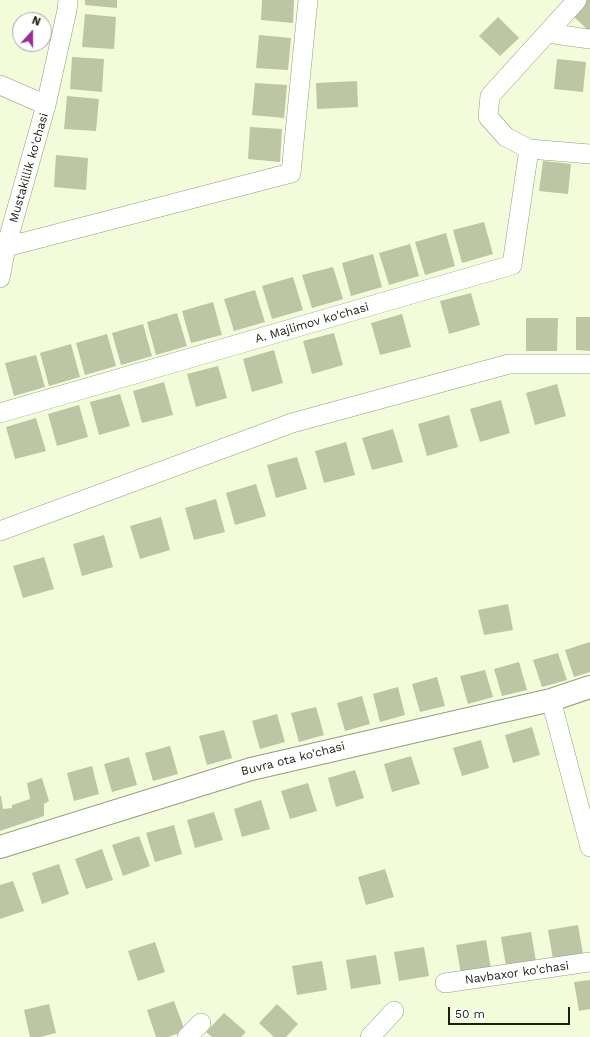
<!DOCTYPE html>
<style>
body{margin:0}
#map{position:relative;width:590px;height:1037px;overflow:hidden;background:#f2fcda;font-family:"Work Sans",sans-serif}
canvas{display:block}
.north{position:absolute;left:12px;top:12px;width:40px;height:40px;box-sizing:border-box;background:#fff;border:1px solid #a4a5a0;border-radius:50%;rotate:21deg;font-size:11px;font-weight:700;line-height:16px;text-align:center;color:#1b1e12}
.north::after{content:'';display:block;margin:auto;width:14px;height:18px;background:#982f92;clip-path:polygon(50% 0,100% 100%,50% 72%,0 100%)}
.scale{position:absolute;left:448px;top:1007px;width:122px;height:18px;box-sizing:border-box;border:2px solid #1b1e12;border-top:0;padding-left:5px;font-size:12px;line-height:14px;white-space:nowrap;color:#1b1e12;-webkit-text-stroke:3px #fff;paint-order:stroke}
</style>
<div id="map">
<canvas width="590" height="1037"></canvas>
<div class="north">N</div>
<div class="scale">50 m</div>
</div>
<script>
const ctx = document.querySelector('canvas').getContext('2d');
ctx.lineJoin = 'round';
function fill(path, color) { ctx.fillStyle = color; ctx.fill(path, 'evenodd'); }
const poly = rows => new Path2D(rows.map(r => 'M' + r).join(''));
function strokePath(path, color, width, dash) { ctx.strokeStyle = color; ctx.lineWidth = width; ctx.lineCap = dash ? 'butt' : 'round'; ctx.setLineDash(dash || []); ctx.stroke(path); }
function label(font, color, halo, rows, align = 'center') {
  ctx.font = font + ' "Work Sans",sans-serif'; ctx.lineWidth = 3; ctx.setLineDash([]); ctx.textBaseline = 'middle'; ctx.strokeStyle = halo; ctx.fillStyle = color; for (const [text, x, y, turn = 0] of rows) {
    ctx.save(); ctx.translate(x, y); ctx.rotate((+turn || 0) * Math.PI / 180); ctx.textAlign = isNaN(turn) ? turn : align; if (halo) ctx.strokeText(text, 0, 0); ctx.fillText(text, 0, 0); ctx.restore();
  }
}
const building = poly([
 [85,0,117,0,117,8,85,5],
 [262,0,294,0,293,23,261,20],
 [586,0,590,0,590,32,572,15],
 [85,14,116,17,114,49,82,47],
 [498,17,519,38,500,56,479,36],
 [259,35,291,38,288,70,256,68],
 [72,57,104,59,102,92,70,89],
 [557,59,586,62,583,92,554,89],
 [357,81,358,107,317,109,316,83],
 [255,83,287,85,284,118,252,115],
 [67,96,99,99,96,131,64,129],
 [250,127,282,129,280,162,248,159],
 [56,155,88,158,86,190,54,187],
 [543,161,571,164,568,194,539,191],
 [484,222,493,254,462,263,453,230],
 [446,233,455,266,425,275,415,242],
 [410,244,419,276,389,285,379,253],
 [373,254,382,287,351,296,342,263],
 [333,267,343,299,312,308,302,275],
 [293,277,303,310,272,319,262,286],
 [255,290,265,322,234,331,224,299],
 [471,293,480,325,449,334,440,301],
 [213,302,222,335,191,343,182,311],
 [177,313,187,346,156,355,147,322],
 [402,314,411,347,380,355,371,323],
 [576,317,590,317,590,351,576,350],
 [526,318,558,318,557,351,526,351],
 [143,324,152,356,121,365,112,333],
 [334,333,343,365,312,374,303,341],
 [107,334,116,366,85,375,76,343],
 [71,344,80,377,49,386,40,353],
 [274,350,283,383,252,392,243,359],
 [36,355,45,387,14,396,5,363],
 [218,366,227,398,196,407,187,374],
 [164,382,173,415,142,423,133,391],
 [557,384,566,416,535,425,526,393],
 [120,394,130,426,99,435,90,402],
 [501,400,510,433,480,442,470,409],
 [79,405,88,437,57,446,48,414],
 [449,415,458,447,427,456,418,424],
 [36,418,46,451,15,459,6,427],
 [393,429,403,462,372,470,362,438],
 [346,442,355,475,324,483,315,451],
 [297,457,307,489,276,498,267,465],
 [256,484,266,516,235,525,226,493],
 [216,499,225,532,194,540,185,508],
 [161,517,170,550,140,559,130,526],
 [104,535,113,567,82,576,73,544],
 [44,557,54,589,23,598,13,566],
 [508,604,513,630,484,635,478,610],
 [590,642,590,672,574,677,565,650],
 [558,653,567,680,542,687,533,660],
 [519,662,527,690,502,696,494,669],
 [485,670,493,697,468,704,460,676],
 [437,677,445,706,420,712,412,684],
 [398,687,405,715,380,722,373,694],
 [362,696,370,724,345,731,337,703],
 [316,707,324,735,299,742,291,713],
 [277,714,285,742,260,749,252,721],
 [532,727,540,755,513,763,505,735],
 [224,730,232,758,207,765,199,736],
 [481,740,489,768,462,776,453,748],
 [170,746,178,774,153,781,145,753],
 [411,756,420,784,392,792,384,764],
 [129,757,137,785,112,792,104,764],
 [92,766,99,794,74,801,67,773],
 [355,770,364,798,336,807,328,778],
 [42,778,49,801,44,804,44,816,0,831,0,796,1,796,3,809,12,808,12,805,30,799,27,783],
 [308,783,317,811,290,819,281,791],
 [261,800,270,829,242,837,234,809],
 [214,812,223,840,195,848,187,820],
 [174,825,182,854,155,862,146,833],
 [139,836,150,866,123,876,112,845],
 [102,849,113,880,86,889,75,859],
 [59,864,69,894,42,904,32,873],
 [385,869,394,897,366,905,358,877],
 [13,881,24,911,0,919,0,885],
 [578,925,583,954,553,959,548,930],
 [531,932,536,961,506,966,501,937],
 [486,940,491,969,461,974,456,945],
 [155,942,165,972,138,981,128,951],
 [424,947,429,976,399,981,394,952],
 [376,955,381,984,351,989,346,960],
 [322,961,327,990,297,995,292,966],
 [590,980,590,1009,579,1011,574,982],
 [174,1001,185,1031,168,1037,156,1037,147,1010],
 [49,1004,56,1033,40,1037,30,1037,24,1010],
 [277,1004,298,1024,286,1037,274,1037,259,1023],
 [224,1013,246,1032,241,1037,212,1037,206,1032]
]);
const minor = poly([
 [547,33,590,39],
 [0,85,46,105],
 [529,149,590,154],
 [6,247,291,173,308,0],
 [0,278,6,247,46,105,67,10,68,0],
 [0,413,512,265,529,149,506,137,488,117,490,96,577,0],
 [0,531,292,423,509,364,590,364],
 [551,700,590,847],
 [445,983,590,962],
 [187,1037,201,1023],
 [370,1037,394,1011]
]);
const secondary = poly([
 [0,847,251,769,551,700,590,687]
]);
const streetNames = [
 ["Mustakillik ko'chasi",29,168,-74],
 ["A. Majlimov ko'chasi",312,323,-16],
 ["Buvra ota ko'chasi",293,759,-14],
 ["Navbaxor ko'chasi",517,973,-8]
];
fill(building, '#bcc5a4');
strokePath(minor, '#949d7d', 20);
strokePath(secondary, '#949d7d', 24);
strokePath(minor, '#fff', 19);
strokePath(secondary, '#fff', 22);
label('12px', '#1b1e12', '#fff', streetNames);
</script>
